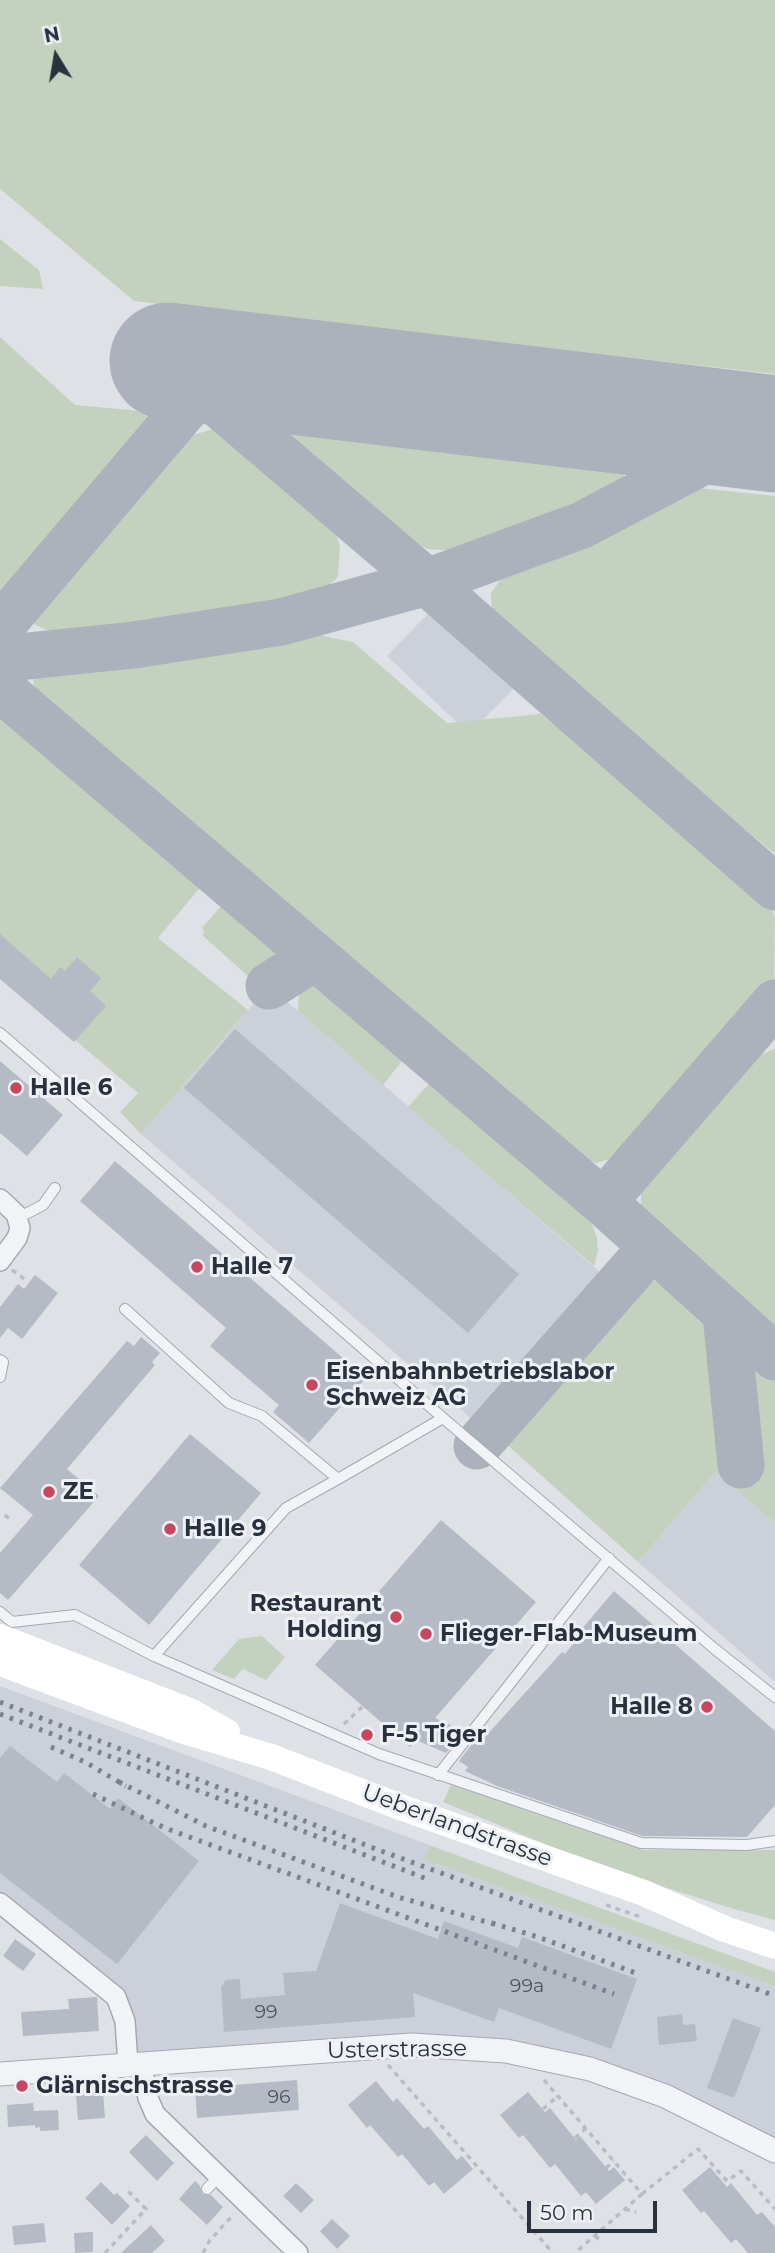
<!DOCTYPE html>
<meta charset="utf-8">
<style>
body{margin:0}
#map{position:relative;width:775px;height:2253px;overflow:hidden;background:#dee2e7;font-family:Montserrat,sans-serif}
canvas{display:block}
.north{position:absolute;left:21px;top:21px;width:70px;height:70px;-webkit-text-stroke:5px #edf1f5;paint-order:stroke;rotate:349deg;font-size:19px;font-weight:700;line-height:28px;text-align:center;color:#28313d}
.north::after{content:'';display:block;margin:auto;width:24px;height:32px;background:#28313d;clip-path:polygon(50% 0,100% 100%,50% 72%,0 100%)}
.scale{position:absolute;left:527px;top:2201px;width:130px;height:32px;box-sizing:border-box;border:4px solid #28313d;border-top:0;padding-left:9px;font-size:21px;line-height:24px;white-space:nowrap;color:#28313d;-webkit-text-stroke:5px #edf1f5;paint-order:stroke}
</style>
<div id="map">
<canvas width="775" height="2253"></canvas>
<div class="north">N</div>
<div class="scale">50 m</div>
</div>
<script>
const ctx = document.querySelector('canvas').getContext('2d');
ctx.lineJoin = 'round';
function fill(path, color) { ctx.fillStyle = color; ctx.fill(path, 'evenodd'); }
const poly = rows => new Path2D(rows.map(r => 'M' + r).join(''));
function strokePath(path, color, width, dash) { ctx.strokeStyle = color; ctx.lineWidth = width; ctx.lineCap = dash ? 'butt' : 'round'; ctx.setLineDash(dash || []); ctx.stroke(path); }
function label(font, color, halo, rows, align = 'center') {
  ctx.font = font + ' Montserrat,sans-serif'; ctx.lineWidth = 6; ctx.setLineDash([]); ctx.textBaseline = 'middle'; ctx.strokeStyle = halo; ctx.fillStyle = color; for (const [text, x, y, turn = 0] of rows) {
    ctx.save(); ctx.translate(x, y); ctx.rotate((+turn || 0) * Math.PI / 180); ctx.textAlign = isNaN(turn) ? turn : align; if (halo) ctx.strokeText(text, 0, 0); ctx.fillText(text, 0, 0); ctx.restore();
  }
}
const built = poly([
 [443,598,530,672,469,734,387,656],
 [269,986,617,1287,489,1434,141,1134],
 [715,1472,775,1523,775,1682,638,1562],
 [0,1686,748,1963,775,1976,775,2151,665,2096,506,2051,128,2064,122,2009,0,1903]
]);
const green = poly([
 [0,0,775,0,775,374,134,301,0,189],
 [0,239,39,270,43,289,0,286],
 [0,337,75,405,141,411,152,422,5,597,0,599],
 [213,429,244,441,331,522,340,546,338,577,315,598,204,623,57,635,34,624,34,606,177,440],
 [277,429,620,462,625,480,560,514,466,552,428,549,394,536,279,439],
 [699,488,775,496,775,854,499,627,492,618,491,593,506,572],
 [305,632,353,642,447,723,541,714,768,899,775,918,774,985,625,1155,596,1163,557,1147,37,702,33,680,53,661,154,653],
 [0,713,204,883,158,938,248,1010,141,1134,120,1112,138,1093,0,977],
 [229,903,273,943,279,961,278,972,269,986,265,982,259,986,202,935,205,932,202,928,222,905,225,908],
 [307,984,327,986,406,1056,383,1085,298,1011,299,991],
 [775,1049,775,1339,656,1236,641,1212,641,1193,646,1177,691,1121,746,1060],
 [435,1077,587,1211,597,1238,598,1251,594,1266,408,1107],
 [651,1280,673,1289,775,1374,775,1523,715,1472,638,1562,495,1434,624,1288],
 [262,1636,285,1657,266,1680,243,1669,234,1679,212,1670,239,1639],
 [451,1785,643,1850,775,1850,775,1920,734,1909,603,1868,443,1802],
 [431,1846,775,1972,775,1986,424,1859]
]);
const taxiway = poly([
 [168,361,427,582,775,887],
 [0,627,201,390],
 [0,659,134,645,281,622,427,582,582,525,715,455,749,442,775,439],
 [0,688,603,1202,775,1357],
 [269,986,315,957],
 [603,1202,775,1003],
 [726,1315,741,1465],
 [477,1446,652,1247]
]);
const runway = poly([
 [168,361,775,434]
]);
const building = poly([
 [0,934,51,979,60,967,65,971,77,957,101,978,90,991,106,1006,74,1042,0,979],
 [235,1029,519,1274,468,1333,184,1088],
 [0,1061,63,1115,27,1156,0,1133],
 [115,1161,366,1378,309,1443,273,1412,279,1405,210,1346,226,1328,80,1201],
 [35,1275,58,1293,22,1339,8,1328,0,1338,0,1307,18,1284,24,1289],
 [141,1337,160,1353,152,1362,155,1365,67,1469,99,1496,8,1600,0,1593,0,1553,33,1515,0,1488,127,1341,134,1346],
 [190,1434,261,1493,149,1625,79,1565],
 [441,1520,536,1602,435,1718,463,1731,446,1753,416,1740,410,1747,315,1665],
 [614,1591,775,1731,775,1805,747,1837,642,1836,497,1786,465,1771,468,1767,459,1761,479,1735,485,1737,562,1652,565,1654,581,1634,579,1632],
 [10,1746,57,1782,64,1773,110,1809,118,1798,199,1861,117,1964,0,1873,0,1758],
 [340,1903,438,1939,444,1921,518,1948,522,1937,637,1979,611,2049,499,2008,494,2022,413,1993,415,2017,224,2032,221,1987,226,1980,240,1979,241,1999,285,1995,283,1973,316,1971],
 [15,1939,36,1954,23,1971,3,1956],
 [97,1997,99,2031,23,2036,21,2012,69,2009,68,1999],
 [682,2014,683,2025,695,2024,697,2041,659,2045,657,2017],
 [733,2018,761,2028,734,2098,707,2088],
 [297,2080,299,2110,197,2118,195,2088],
 [376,2081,393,2102,397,2098,424,2129,428,2126,457,2160,462,2156,473,2169,444,2194,434,2182,429,2186,402,2154,398,2157,370,2125,367,2128,348,2105],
 [103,2092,105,2118,78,2120,76,2095],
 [528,2092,545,2112,550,2108,576,2140,580,2136,609,2171,614,2167,625,2180,596,2204,586,2192,581,2196,555,2164,550,2168,523,2135,519,2138,500,2115],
 [33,2103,34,2111,58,2110,59,2130,40,2131,40,2127,35,2128,35,2125,8,2127,7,2105],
 [146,2135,174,2163,157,2181,129,2152],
 [710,2167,727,2187,731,2183,757,2215,762,2212,775,2227,775,2253,748,2253,736,2239,731,2243,704,2211,701,2213,682,2190],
 [195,2181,200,2186,202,2194,211,2195,223,2207,207,2225,179,2199],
 [101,2182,114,2195,117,2193,130,2206,112,2225,85,2198],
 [296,2183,314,2200,301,2213,283,2196],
 [332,2219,350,2236,337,2249,320,2231],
 [44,2223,46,2242,14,2245,12,2226],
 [151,2225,165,2241,152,2253,121,2253],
 [93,2232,93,2252,75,2253,74,2233]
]);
const path = poly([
 [12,1270,26,1280],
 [5,1515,12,1521],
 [344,1724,363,1706],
 [606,1905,641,1917],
 [388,2065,553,2253],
 [544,2080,642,2194,575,2253],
 [543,2109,558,2096],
 [575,2138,586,2128],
 [606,2168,614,2161],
 [642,2194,698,2149,727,2181,741,2171,775,2209],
 [625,2209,636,2212],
 [595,2236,601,2241],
 [105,2253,146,2209,126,2189],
 [203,2253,210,2240,234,2214]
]);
const service = poly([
 [0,1033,443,1418,716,1650,775,1697],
 [18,1218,43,1205,55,1188],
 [125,1309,229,1403,262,1416,338,1479,443,1418],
 [0,1360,3,1362,0,1377],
 [0,1612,12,1622,75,1615,154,1656,379,1754,641,1843,747,1845,775,1841],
 [154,1656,286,1508,338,1479],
 [438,1775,609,1558],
 [207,2189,218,2177]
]);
const minor = poly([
 [0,1199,16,1214,20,1228,17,1238,0,1261],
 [0,1903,116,1997,125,2021,128,2064],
 [141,2063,148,2098,155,2114,298,2253]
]);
const tertiary = poly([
 [0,2074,412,2045,506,2051,590,2069,665,2096,775,2151]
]);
const secondary = poly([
 [0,1637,190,1711,227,1732],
 [0,1663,181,1730,271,1757,403,1808,644,1893,725,1929,775,1946]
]);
const rail = poly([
 [0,1702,376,1849,775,1996],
 [0,1714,427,1879],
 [51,1747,85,1762,126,1786],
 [119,1782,206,1826,398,1897,501,1926],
 [93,1794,165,1828,614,1994],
 [492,1923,538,1937,636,1973]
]);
const markers = [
 [16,1088,7,"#c9465f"],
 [197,1267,7,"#c9465f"],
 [312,1385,7,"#c9465f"],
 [49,1492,7,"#c9465f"],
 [170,1529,7,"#c9465f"],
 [396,1617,7,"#c9465f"],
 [426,1634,7,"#c9465f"],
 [707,1707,7,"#c9465f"],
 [367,1735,7,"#c9465f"],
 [22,2086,7,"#c9465f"]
];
const numberNames = [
 ["99a",527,1986],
 ["99",266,2012],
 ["96",279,2097]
];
const poiNames = [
 ["Halle 6",30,1088],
 ["Halle 7",211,1267],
 ["Eisenbahnbetriebslabor",326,1372],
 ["Schweiz AG",326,1398],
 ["ZE",63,1492],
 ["Halle 9",184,1529],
 ["Restaurant",382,1604,"right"],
 ["Holding",382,1630,"right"],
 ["Flieger-Flab-Museum",440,1634],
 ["Halle 8",693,1707,"right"],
 ["F-5 Tiger",381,1735],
 ["Glärnischstrasse",36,2086]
];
const streetNames = [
 ["Ueberlandstrasse",457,1826,20],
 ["Usterstrasse",397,2050,-1]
];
fill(built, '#ccd1d9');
fill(green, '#c5d1bf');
strokePath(taxiway, '#abb2bc', 47);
strokePath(runway, '#abb2bc', 117);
fill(building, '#b5bbc4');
strokePath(service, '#a4a9b1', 12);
strokePath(minor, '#a4a9b1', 22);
strokePath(tertiary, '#a4a9b1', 25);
strokePath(path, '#b9bdc2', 3.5, [5, 5]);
strokePath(service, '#f1f3f6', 10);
strokePath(minor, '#f1f3f6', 19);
strokePath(tertiary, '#f1f3f6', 23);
strokePath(secondary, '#fff', 26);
strokePath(rail, '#788290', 5, [3.5, 7]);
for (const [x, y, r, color] of markers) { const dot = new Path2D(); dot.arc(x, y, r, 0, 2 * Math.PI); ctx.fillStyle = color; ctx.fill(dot); strokePath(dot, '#edf1f5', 2.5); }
label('19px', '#4b545f', null, numberNames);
label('bold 23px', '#28313d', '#edf1f5', poiNames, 'left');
label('23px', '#28313d', '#edf1f5', streetNames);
</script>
